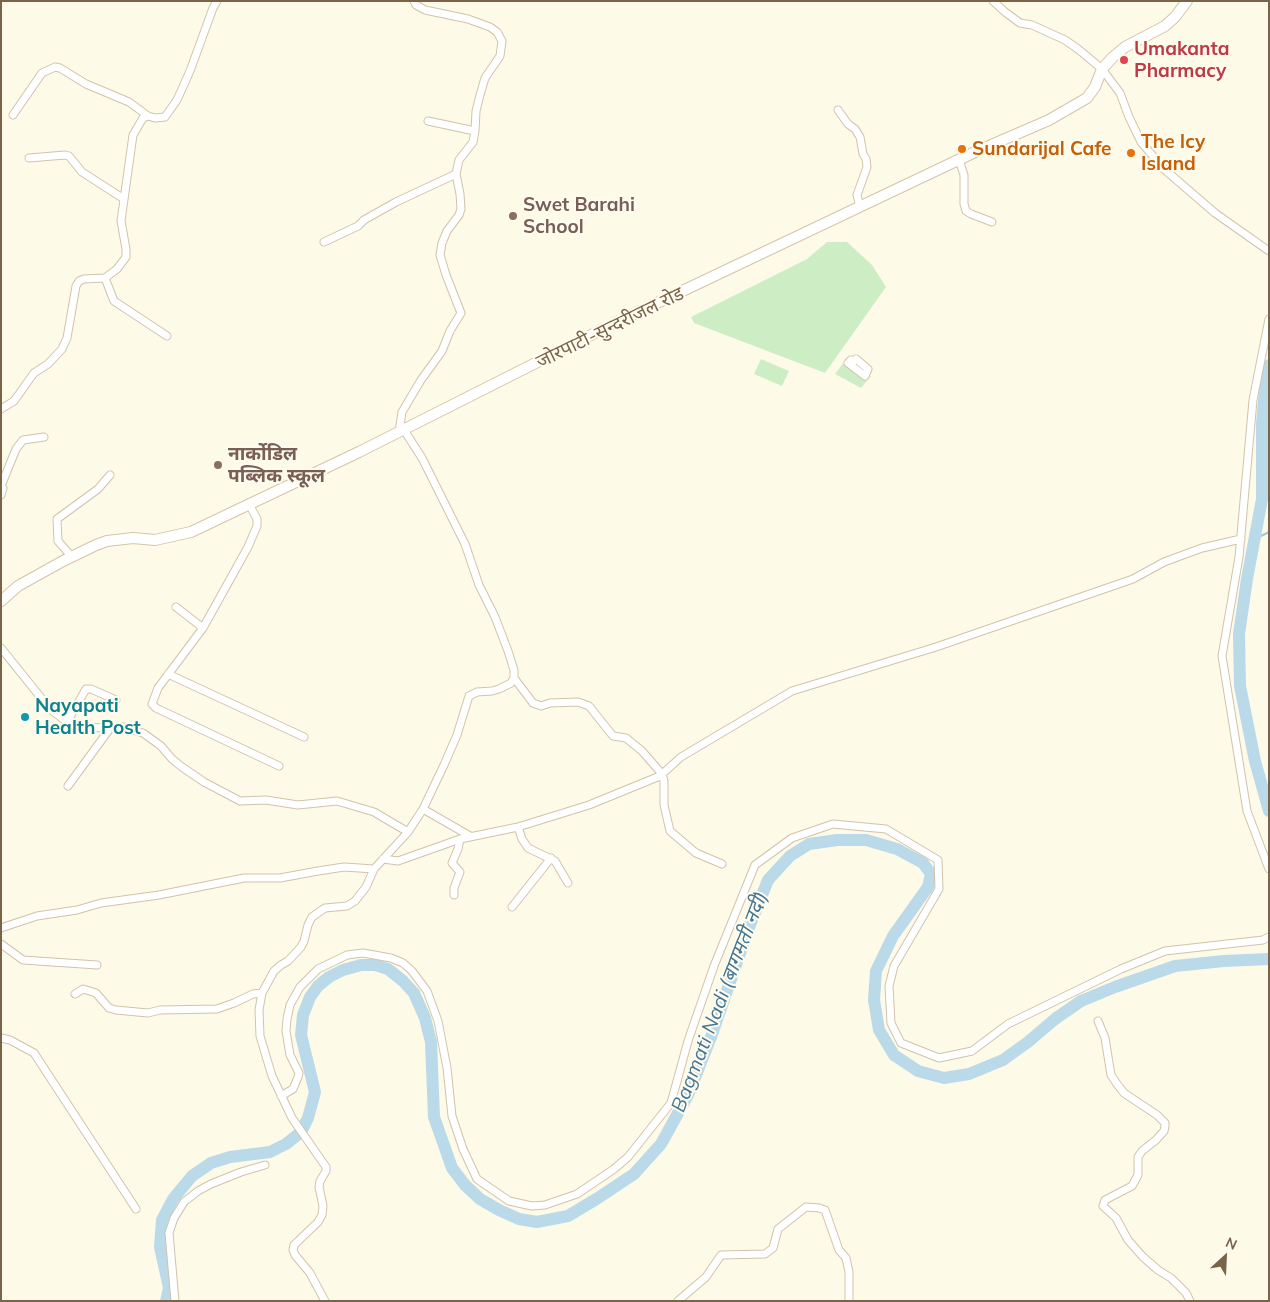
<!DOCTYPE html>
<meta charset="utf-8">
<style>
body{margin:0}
#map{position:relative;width:1270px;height:1302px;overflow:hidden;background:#fefae8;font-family:Mulish,sans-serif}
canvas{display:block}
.frame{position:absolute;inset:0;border:2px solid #7a6449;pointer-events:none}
.north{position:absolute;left:1200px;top:1232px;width:50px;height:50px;-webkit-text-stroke:4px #fffcef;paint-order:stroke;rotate:25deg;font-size:14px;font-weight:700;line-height:20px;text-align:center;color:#7a6449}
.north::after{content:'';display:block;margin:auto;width:18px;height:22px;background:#7a6449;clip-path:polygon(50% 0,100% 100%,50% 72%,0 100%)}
</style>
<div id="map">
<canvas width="1270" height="1302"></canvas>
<div class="frame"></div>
<div class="north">N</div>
</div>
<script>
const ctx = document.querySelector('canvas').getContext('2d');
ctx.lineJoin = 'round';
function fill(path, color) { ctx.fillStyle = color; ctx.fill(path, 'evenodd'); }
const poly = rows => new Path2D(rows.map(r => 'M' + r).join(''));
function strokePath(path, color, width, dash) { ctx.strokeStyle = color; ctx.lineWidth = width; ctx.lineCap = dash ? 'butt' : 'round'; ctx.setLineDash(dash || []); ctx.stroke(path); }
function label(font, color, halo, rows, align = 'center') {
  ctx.font = font + ' Mulish,"Noto Sans Devanagari",sans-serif'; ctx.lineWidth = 4; ctx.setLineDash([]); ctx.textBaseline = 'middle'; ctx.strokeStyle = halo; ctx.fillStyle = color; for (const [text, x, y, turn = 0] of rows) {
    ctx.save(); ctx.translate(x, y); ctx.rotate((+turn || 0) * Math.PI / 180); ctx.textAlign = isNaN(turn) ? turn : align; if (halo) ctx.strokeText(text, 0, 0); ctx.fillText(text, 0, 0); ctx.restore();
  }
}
const green = poly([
 [827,242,847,242,872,265,886,287,825,373,694,323,691,317,807,259],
 [847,358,868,369,865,372,871,376,861,388,835,374],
 [761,359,789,371,782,386,754,374]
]);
const stream = poly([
 [1255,539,1269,532]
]);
const river = poly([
 [1269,365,1266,379,1262,424,1262,499,1247,579,1239,634,1240,686,1255,761,1269,811],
 [166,1301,169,1288,160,1247,162,1220,173,1199,192,1176,211,1163,230,1157,270,1152,286,1144,301,1132,308,1118,315,1092,301,1035,303,1015,310,997,318,986,329,977,343,970,361,965,375,965,388,969,403,981,414,993,425,1018,431,1042,434,1117,452,1168,465,1185,480,1199,499,1210,519,1219,537,1222,568,1216,598,1198,634,1174,661,1144,688,1095,711,1037,748,930,768,880,790,856,809,844,837,840,866,840,897,849,923,863,931,874,928,887,893,936,876,971,874,1000,879,1030,894,1055,918,1071,944,1078,969,1074,1003,1060,1028,1042,1055,1019,1081,1001,1115,987,1175,966,1224,961,1269,959]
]);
const street = poly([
 [993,1,1005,12,1020,23,1032,25,1065,40,1078,49,1102,69,1120,93,1129,117,1141,142,1164,169,1215,213,1269,251],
 [838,110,848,124,855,129,860,137,863,154,866,159,867,167,857,195,860,207],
 [13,115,42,73,55,67,60,68,86,84,129,102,148,116],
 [428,121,475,131],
 [29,158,65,155,69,156,82,172,124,199],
 [959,160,964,175,964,204,966,211,971,214,992,222],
 [324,242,358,226,364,220,396,202,456,174],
 [105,278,114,301,167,336],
 [1269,319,1253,400,1239,557,1222,656,1247,811,1269,869],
 [856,359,868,369,865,376,848,363,851,360,853,362,856,359],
 [1,409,14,401,34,373,48,364,62,349,67,338,76,286,79,281,84,279,105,278,117,269,126,257,126,249,121,221,133,135,143,118,148,116,155,118,165,117,177,100,190,71,213,8,217,1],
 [399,432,402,412,421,380,442,351,450,331,461,313,446,275,440,255,442,243,447,231,459,215,461,209,460,194,456,174,459,160,473,142,475,131,476,111,480,95,485,78,500,56,502,41,497,32,490,27,468,19,425,10,416,5,414,1],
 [1,495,3,488,1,486,16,449,23,440,44,437],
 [249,504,257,519,257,526,248,547,203,628,158,688,152,704,156,708,279,766],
 [71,556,58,541,57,519,98,489,110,475],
 [176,607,203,628],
 [1,648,50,709,67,722,76,727,84,728,124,727,143,733,161,746,172,759,182,767,204,782,240,801,266,800,298,805,337,801,374,812,408,832],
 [168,674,304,737],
 [514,678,533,703,541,706,550,703,578,702,589,706,613,736,626,738,642,751,662,774,664,781,664,805,670,831,696,853,722,864],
 [67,722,86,689,91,689,116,700],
 [68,786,111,727],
 [423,809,470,836],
 [518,827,522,839,528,848,555,861,568,883],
 [383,859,398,861,460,839,518,827,589,805,660,776,681,757,792,691,936,647,1133,579,1164,562,1202,548,1241,539],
 [454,895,454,888,460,872,452,863,458,849,460,839],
 [512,907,551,858],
 [1,928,37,916,77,910,101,903,159,895,244,878,280,878,318,871,344,867,374,869],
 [1,944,23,960,97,965],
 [75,994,83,989,96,993,109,1008,116,1010,148,1013,160,1010,217,1009,234,1003,253,994,262,993],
 [1098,1021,1105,1038,1111,1075,1117,1084,1124,1093,1157,1115,1165,1123,1165,1126,1164,1131,1156,1140,1142,1151,1138,1157,1138,1175,1132,1186,1105,1200,1103,1206,1116,1218,1128,1240,1143,1257,1158,1270,1171,1278,1186,1293,1190,1301],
 [1,1038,10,1040,34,1053,136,1209],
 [281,1096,293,1089,298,1077,299,1073,290,1055,286,1031,287,1019,290,1005,300,987,318,969,347,955,363,953,391,958,403,963,412,971,427,991,438,1021,447,1068,452,1116,463,1149,477,1179,509,1201,532,1206,545,1205,577,1194,614,1169,628,1157,671,1103,688,1041,714,966,755,865,792,838,833,824,886,829,938,860,939,889,894,966,889,986,891,1023,901,1043,939,1058,972,1051,1008,1024,1121,969,1165,951,1263,940,1269,937],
 [175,1301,169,1233,174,1218,184,1202,198,1191,211,1184,241,1172,265,1165],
 [325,1301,310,1273,295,1255,293,1250,294,1245,318,1222,322,1215,323,1206,319,1187,320,1181,326,1171,326,1167,292,1118,272,1076,260,1036,259,1010,262,993,274,971,281,965,288,961,301,947,304,941,308,925,312,917,325,908,347,906,355,901,366,887,374,869,408,832,423,809,444,765,457,735,469,696,477,692,492,691,499,689,511,683,514,678,514,670,508,651,495,617,479,585,465,544,422,458,404,430],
 [678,1301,706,1277,721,1255,765,1254,773,1248,778,1229,806,1207,819,1208,825,1210,839,1250,846,1258,849,1272,849,1301]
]);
const secondary = poly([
 [1,601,18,586,63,561,96,545,107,541,133,538,155,540,191,532,359,452,615,323,975,152,1049,120,1087,98,1095,87,1102,69,1113,57,1125,47,1165,26,1175,17,1187,1]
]);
const markers = [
 [1124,60,5,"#e0444e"],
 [962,149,5,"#e8710a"],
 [1131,153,5,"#e8710a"],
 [513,216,5,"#8d6e63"],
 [218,465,5,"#8d6e63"],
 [25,717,5,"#0f9aa8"]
];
const healthNames = [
 ["Umakanta",1134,49],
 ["Pharmacy",1134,71]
];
const foodNames = [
 ["The Icy",1141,142],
 ["Island",1141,164],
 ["Sundarijal Cafe",972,149]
];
const educationNames = [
 ["Swet Barahi",523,205],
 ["School",523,227],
 ["नार्कोडिल",228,454],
 ["पब्लिक स्कूल",228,476]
];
const streetNames = [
 ["जोरपाटी-सुन्दरीजल रोड",610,328,-26]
];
const cultureNames = [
 ["Nayapati",35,706],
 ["Health Post",35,728]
];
const waterNames = [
 ["Bagmati Nadi (बागमती नदी)",720,1002,-69]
];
fill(green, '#cdedc4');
strokePath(stream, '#9fc7dc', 2);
strokePath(river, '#bad9e9', 12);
strokePath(street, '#d1c3ac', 9);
strokePath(secondary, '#d4c5a9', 12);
strokePath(street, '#fff', 7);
strokePath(secondary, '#fff', 10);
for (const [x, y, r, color] of markers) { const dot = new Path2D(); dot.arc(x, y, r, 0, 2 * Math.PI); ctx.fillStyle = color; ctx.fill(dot); strokePath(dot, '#fffcef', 2); }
label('bold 19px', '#be3a42', '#fffcef', healthNames, 'left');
label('bold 19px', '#c56008', '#fffcef', foodNames, 'left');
label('bold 19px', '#785e54', '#fffcef', educationNames, 'left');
label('19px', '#7a6449', '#fffcef', streetNames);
label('bold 19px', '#0d838f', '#fffcef', cultureNames, 'left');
label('italic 20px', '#437896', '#fffcef', waterNames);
</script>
